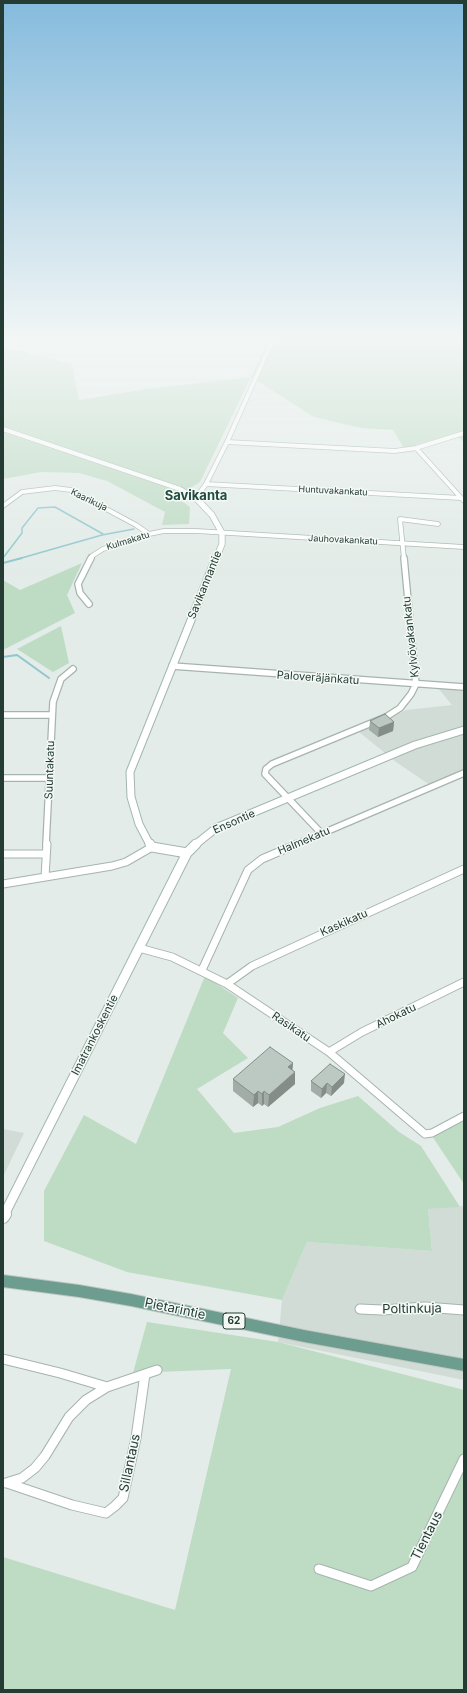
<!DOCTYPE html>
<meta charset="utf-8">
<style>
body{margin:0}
#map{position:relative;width:467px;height:1693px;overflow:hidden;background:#e3ece8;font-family:Inter,sans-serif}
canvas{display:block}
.frame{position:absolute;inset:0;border:4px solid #243c34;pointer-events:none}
</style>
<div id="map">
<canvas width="467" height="1693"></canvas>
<div class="frame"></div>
</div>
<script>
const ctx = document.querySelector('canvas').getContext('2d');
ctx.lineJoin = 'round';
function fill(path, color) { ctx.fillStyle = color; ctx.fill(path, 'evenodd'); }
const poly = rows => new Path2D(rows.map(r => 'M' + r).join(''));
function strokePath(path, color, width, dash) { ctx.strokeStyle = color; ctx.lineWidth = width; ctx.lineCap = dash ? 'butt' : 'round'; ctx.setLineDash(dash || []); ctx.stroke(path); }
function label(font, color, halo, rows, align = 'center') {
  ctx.font = font + ' Inter,sans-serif'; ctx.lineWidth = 3; ctx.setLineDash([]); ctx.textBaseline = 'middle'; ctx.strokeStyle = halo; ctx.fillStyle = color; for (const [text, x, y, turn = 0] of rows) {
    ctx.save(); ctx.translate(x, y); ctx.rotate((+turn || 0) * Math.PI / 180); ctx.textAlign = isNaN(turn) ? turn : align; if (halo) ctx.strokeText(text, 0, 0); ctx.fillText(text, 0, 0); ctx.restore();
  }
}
const built = poly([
 [438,688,464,690,464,771,430,785,396,762,359,732,406,710,452,705],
 [3,1129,24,1133,3,1177],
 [464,1206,464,1380,278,1342,282,1300,307,1242,432,1251,428,1209]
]);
const green = poly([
 [270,337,464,337,464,442,454,434,404,448,393,430,361,428,314,417,251,377,200,482,176,497,190,507,189,524,162,525,165,512,107,481,79,473,41,472,3,479,3,350,7,348,72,364,79,400,146,389,251,377],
 [82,563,67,595,75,613,3,650,3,580,20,590],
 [61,626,69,663,53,672,17,649],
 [205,976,238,998,223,1033,248,1058,197,1089,234,1133,278,1127,320,1108,358,1096,399,1132,421,1146,460,1207,428,1209,432,1251,307,1242,282,1300,127,1272,44,1241,44,1191,84,1115,136,1144],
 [464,1119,464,1184,432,1136],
 [147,1322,278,1342,464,1390,464,1690,3,1690,3,1557,175,1610,231,1369,133,1373]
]);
const streamFar1 = poly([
 [3,558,22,533,22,528,38,508,55,507,103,534],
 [18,559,102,535,134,529]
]);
const stream = poly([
 [3,563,22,558],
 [3,657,17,655,49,678]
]);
const streetFar3 = poly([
 [3,429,180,489,196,498,206,484,227,442,274,337],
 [227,442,395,451,416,448,464,433],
 [416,448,464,501],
 [206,484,461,498],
 [3,506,22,492,55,488,71,490,136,525,149,534],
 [91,559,92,556,103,549,149,534,164,531,196,531,464,547],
 [404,559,400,519,438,524]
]);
const streetFar2 = poly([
 [89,604,80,593,78,584,91,558],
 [172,666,464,687],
 [3,715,51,715],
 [3,778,50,778],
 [322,834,265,774,266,769,272,764,386,717,400,708,411,694,416,684,404,558],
 [46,845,53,702,61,679,73,669],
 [295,845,464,773]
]);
const streetFar1 = poly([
 [3,854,46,854],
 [45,877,47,844],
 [3,884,112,866,126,862,152,847],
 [139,948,172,957,227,984,329,1052,425,1134,432,1133,464,1116],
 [202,970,248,870,262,859,297,844],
 [227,984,252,966,464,869],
 [329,1052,362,1032,464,982]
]);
const street = poly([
 [360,1309,382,1310,425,1307,464,1310],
 [3,1359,60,1373,107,1387,157,1370],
 [6,1483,22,1478,35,1468,45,1456,69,1417,86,1400,107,1387],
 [7,1483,72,1505,106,1513,115,1506,123,1498,136,1438,145,1374],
 [319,1569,371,1586,412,1567,464,1459]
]);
const secondaryFar3 = poly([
 [196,498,212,515,222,533,222,544,216,559]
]);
const secondaryFar2 = poly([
 [150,845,139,824,131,797,130,772,216,558],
 [195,845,216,828,415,745,464,730]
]);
const secondaryFar1 = poly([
 [150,844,152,847,187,853],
 [4,1215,187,853,196,844]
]);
const secondary = poly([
 [3,1217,5,1214]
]);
const primary = poly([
 [3,1275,79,1285,131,1294,304,1330,464,1359,464,1371,304,1342,131,1306,79,1297,3,1287,3,1275]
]);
const wall = poly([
 [370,721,394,722,393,731,378,737,369,730],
 [293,1063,292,1070,295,1072,295,1084,268,1107,264,1104,262,1106,258,1103,253,1107,233,1091,233,1079],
 [311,1081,344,1083,331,1096,326,1093,321,1098,311,1091]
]);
const shadedWall = poly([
 [394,722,393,731,378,737,379,728],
 [293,1063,292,1075,295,1072,295,1084,268,1107,269,1095,288,1067],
 [345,1074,344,1083,331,1096,332,1087],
 [327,1083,326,1093,321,1098,322,1089],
 [258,1091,258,1103,253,1107,254,1095],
 [264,1091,264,1104,262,1106,262,1094]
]);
const building = poly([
 [385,714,394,722,379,728,370,721,385,714],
 [270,1047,293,1063,288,1067,295,1072,269,1095,264,1091,262,1094,258,1091,254,1095,233,1079,270,1047],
 [330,1064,345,1074,332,1087,327,1083,322,1089,311,1081,330,1064]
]);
const farStreetnames = [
 ["Huntuvakankatu",333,491,3],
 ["Kaarikuja",89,500,26],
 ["Jauhovakankatu",343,540,3],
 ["Kulmakatu",128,541,-17]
];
const shields = [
 [234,1321,22]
];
const shieldNames = [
 ["62",234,1321]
];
const streetNames = [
 ["Savikannantie",205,585,-68],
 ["Kylvövakankatu",411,637,-96],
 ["Paloveräjänkatu",318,678,4],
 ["Suuntakatu",50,770,-88],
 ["Ensontie",234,822,-24],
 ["Halmekatu",304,841,-23],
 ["Kaskikatu",344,923,-24],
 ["Ahokatu",396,1016,-26],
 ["Rasikatu",291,1027,34],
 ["Imatrankoskentie",95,1035,-63]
];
const farDistrictnames = [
 ["Savikanta",196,496]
];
const nearStreetnames = [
 ["Pietarintie",175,1309,12],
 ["Poltinkuja",412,1309,-1],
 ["Sillantaus",130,1463,-78],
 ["Tientaus",427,1536,-63]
];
fill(built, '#d2dcd6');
fill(green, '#bedbc4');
strokePath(streamFar1, '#90c6cc', 1.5);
strokePath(stream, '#90c6cc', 2);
strokePath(streetFar3, '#a6b4ae', 5.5);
strokePath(streetFar2, '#a6b4ae', 8);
strokePath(streetFar1, '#a6b4ae', 9);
strokePath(street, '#a6b4ae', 11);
strokePath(secondaryFar3, '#a3b7af', 7);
strokePath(secondaryFar2, '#a3b7af', 9);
strokePath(secondaryFar1, '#a3b7af', 11);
strokePath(secondary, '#a3b7af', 14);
strokePath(primary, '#c2c8c6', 2);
strokePath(streetFar3, '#fff', 4);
strokePath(streetFar2, '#fff', 5.5);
strokePath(streetFar1, '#fff', 7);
strokePath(street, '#fff', 9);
strokePath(secondaryFar3, '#fff', 5.5);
strokePath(secondaryFar2, '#fff', 7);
strokePath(secondaryFar1, '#fff', 9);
strokePath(secondary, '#fff', 12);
fill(primary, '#6c9d8e');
fill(wall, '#a2ada8');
fill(shadedWall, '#848d88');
fill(building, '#bcc9c3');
strokePath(building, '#848d88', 1);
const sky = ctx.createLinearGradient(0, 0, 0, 574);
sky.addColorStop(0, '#85bbdd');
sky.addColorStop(0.59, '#f2f6f5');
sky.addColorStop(1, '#f2f6f500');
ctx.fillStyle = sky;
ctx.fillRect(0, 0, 467, 574);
label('9px', '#243c34', '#f4f9f6', farStreetnames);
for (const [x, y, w] of shields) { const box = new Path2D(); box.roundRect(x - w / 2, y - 8, w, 16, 3); ctx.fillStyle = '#f4f9f6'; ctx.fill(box); strokePath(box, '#243c34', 1); }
label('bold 10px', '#243c34', null, shieldNames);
label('11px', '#243c34', '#f4f9f6', streetNames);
label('bold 13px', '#224c40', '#f4f9f6', farDistrictnames);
label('13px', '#243c34', '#f4f9f6', nearStreetnames);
</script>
